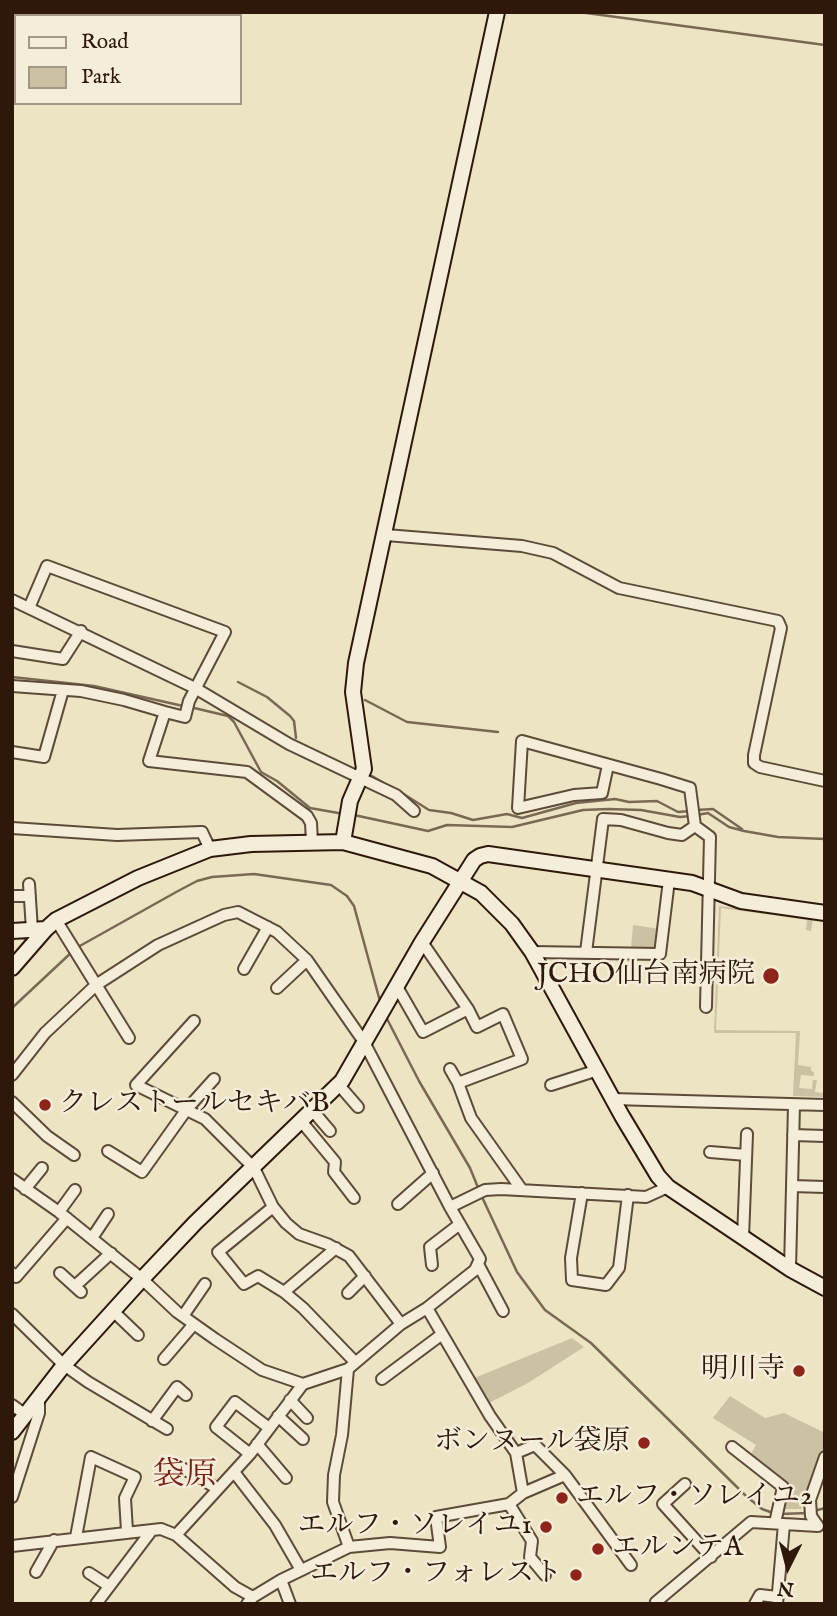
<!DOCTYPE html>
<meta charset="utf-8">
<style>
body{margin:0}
#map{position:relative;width:837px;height:1616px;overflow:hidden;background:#ede4c4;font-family:"IM FELL English",serif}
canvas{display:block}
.frame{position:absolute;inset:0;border:14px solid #2f170a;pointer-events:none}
.legend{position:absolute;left:14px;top:14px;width:228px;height:91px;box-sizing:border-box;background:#f3edd9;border:2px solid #a59786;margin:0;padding:9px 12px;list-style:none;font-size:21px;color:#2f170a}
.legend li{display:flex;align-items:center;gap:14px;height:35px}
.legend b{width:35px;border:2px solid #a59786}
.north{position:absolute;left:753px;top:1532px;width:70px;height:70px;-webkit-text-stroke:5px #f3edd9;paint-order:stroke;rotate:186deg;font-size:19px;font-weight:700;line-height:28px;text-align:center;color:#2f170a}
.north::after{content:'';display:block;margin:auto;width:24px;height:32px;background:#2f170a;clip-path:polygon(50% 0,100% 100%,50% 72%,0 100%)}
</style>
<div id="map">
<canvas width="837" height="1616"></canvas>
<div class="frame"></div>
<ul class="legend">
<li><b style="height:9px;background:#f3edd9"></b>Road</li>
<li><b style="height:19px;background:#cdc1a4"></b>Park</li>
</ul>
<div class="north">N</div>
</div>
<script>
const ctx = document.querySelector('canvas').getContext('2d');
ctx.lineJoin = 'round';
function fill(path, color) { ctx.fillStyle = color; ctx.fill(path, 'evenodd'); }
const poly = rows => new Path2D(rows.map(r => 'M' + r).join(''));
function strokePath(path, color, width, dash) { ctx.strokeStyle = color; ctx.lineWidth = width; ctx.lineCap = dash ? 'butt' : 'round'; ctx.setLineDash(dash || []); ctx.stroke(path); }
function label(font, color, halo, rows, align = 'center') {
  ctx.font = font + ' "IM FELL English","Noto Serif JP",serif'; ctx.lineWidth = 5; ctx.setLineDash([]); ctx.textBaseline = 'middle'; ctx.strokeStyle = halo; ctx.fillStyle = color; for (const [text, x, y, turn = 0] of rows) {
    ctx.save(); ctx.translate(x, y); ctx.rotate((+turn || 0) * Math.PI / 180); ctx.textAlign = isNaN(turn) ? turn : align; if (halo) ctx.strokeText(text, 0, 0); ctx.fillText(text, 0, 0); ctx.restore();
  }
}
const green = poly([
 [719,906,813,918,811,931,806,930,807,920,721,908,716,1030,800,1031,798,1065,811,1067,811,1071,814,1072,814,1076,801,1075,799,1088,812,1089,813,1080,817,1080,815,1092,823,1093,825,1081,825,1097,793,1096,796,1033,714,1033],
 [633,925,660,929,658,947,653,950,631,949],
 [572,1338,584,1347,528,1383,487,1404,472,1379],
 [730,1396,765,1418,784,1413,825,1433,825,1443,801,1509,782,1509,786,1485,749,1457,756,1445,713,1418]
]);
const stream = poly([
 [579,12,825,45],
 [12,677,94,686,183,706],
 [238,682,267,697,290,716,294,721,296,738],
 [365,700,407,722,498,732],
 [190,707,228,716,234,722,261,772,277,781,310,808,344,814],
 [372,776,387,785],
 [402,793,429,810,451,813,473,820,507,814,522,818,576,803,615,799,629,802,657,801,678,812,690,811],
 [696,810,713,809,742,829],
 [354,815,428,831,447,825,512,827,583,810,608,809,641,810,680,817,691,816],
 [697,815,708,813,729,827,744,831,778,837,825,839],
 [78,947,178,891,197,881,212,877,254,874,331,885,347,896,354,906,381,1005],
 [12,1008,73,951],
 [385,1015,419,1081,470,1168,479,1190],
 [482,1197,517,1272,545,1310,591,1343,746,1496,762,1509,773,1513],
 [814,1511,825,1508],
 [780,1514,808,1513]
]);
const street = poly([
 [386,535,522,546,553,553,619,588,778,621,781,628,754,755,754,763,760,767,825,781],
 [12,600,195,688,289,744,396,795,414,811],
 [29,608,47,566,225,632,189,701,185,717,165,712,149,761,247,772,307,816,311,823,312,841],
 [12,651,63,659,81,631],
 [12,686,81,691,124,700,165,712],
 [12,752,44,757,63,690],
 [608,765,602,793,574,795,518,808,522,741,661,779,690,788,695,826,710,837,706,1007],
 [12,828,117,835,202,832,210,849],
 [29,884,32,930],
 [12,896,30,896],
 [56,920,129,1038],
 [422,942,468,1009,477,1027,503,1014,522,1059,458,1083,471,1118,522,1190],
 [532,952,660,954,669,880],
 [586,952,603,819,621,820,668,833,682,835,695,826],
 [244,969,268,927],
 [396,985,423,1032,468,1009],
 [277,988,307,960],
 [194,1021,136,1085,205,1119,254,1168,273,1207,286,1223,299,1234,327,1244,349,1256,401,1324],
 [450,1069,458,1083],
 [12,1075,45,1033,96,985,158,945,224,915,238,912,277,932,307,960,364,1042,450,1207,480,1259,475,1270,427,1308,401,1324,348,1369,303,1384,250,1454,176,1535,161,1529,12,1546],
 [338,1084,358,1107],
 [551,1085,598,1070],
 [613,1099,825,1105],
 [12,1102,47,1136,74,1155],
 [312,1110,330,1131],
 [301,1121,335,1162,334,1172,354,1198],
 [793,1135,825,1136],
 [108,1151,142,1172,187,1109,214,1079],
 [710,1152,746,1155],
 [12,1179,59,1212,142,1279,177,1312,215,1339,262,1370,303,1384],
 [792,1186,825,1187],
 [25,1189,42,1168],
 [582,1193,571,1258,572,1280,606,1285,619,1268,628,1195],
 [398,1204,433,1173],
 [273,1207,218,1252,244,1284,258,1276,284,1292,303,1308,355,1362],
 [450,1207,485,1190,501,1189,646,1197,668,1187],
 [59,1212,75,1190],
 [92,1238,108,1214],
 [743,1238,747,1134],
 [478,1264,503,1311],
 [432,1265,430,1247,460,1224],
 [790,1269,794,1105],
 [12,1273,16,1277,67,1218],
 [60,1273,81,1292],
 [75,1286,111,1253],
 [284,1292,336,1248],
 [348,1293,365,1276],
 [113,1311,138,1335],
 [12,1314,64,1365,88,1382,167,1429],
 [183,1316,205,1284],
 [164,1359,194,1324],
 [348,1369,342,1435,334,1475,333,1502,349,1547],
 [382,1379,441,1335],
 [290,1400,307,1418],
 [12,1405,26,1415],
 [278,1416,303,1439],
 [152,1421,177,1387,186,1395],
 [257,1444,286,1478],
 [732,1447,783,1487,775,1523],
 [516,1453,535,1445,565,1475,523,1493],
 [250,1454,216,1427,235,1402,269,1428],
 [177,1465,218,1489],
 [234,1472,275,1525,301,1570],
 [565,1475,631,1565],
 [685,1484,663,1504,711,1557],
 [12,1497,39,1413,39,1399],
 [509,1504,532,1541,530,1557,545,1575],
 [176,1535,235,1587,253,1597],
 [76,1537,91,1457,135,1477,125,1498,127,1531],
 [36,1572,54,1540],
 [89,1573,109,1586],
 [281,1580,290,1604],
 [96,1604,152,1530],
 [247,1604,253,1597,281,1580,349,1547,390,1543,440,1547,436,1517,509,1504,523,1493,516,1453,490,1416,427,1308],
 [657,1604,656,1602,751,1522,784,1524],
 [755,1604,760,1595,777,1597],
 [777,1604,784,1524,818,1526,811,1516,810,1500,825,1457]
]);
const secondary = poly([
 [343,842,350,801,364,769,353,692,356,663,497,12],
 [12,931,46,929,56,920,138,878,210,849,251,844,343,842,432,866,481,893,512,924,532,952,622,1116,658,1176,668,1187,790,1269,825,1288],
 [12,968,46,929],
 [12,1432,64,1365,142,1279,195,1223,342,1081,422,942,474,860,480,856,488,854,692,883,741,901,825,913]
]);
const markers = [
 [771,976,9,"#8f2418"],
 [45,1105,7,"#8f2418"],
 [799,1371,7,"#8f2418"],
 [644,1443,7,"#8f2418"],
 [562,1498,7,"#8f2418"],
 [546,1527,7,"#8f2418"],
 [598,1549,7,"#8f2418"],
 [576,1575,7,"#8f2418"]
];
const poiNames = [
 ["JCHO仙台南病院",755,976],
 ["クレストールセキバB",59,1105,"left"],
 ["明川寺",785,1371],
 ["ボンヌール袋原",630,1443],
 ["エルフ・ソレイユ2",576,1498,"left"],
 ["エルフ・ソレイユ1",532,1527],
 ["エルンテA",612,1549,"left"],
 ["エルフ・フォレスト",562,1575]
];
const quarterNames = [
 ["袋原",185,1477]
];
fill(green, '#cdc1a4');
strokePath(stream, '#7a6854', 2.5);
strokePath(street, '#5e4a38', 14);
strokePath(secondary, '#2f170a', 18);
strokePath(street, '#f3edd9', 10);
strokePath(secondary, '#f3edd9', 14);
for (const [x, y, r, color] of markers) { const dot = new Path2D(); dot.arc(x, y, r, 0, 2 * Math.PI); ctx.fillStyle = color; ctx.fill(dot); strokePath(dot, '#f3edd9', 2.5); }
label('28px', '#2f170a', '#f3edd9', poiNames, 'right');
label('32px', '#7a1f14', '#f3edd9', quarterNames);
</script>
